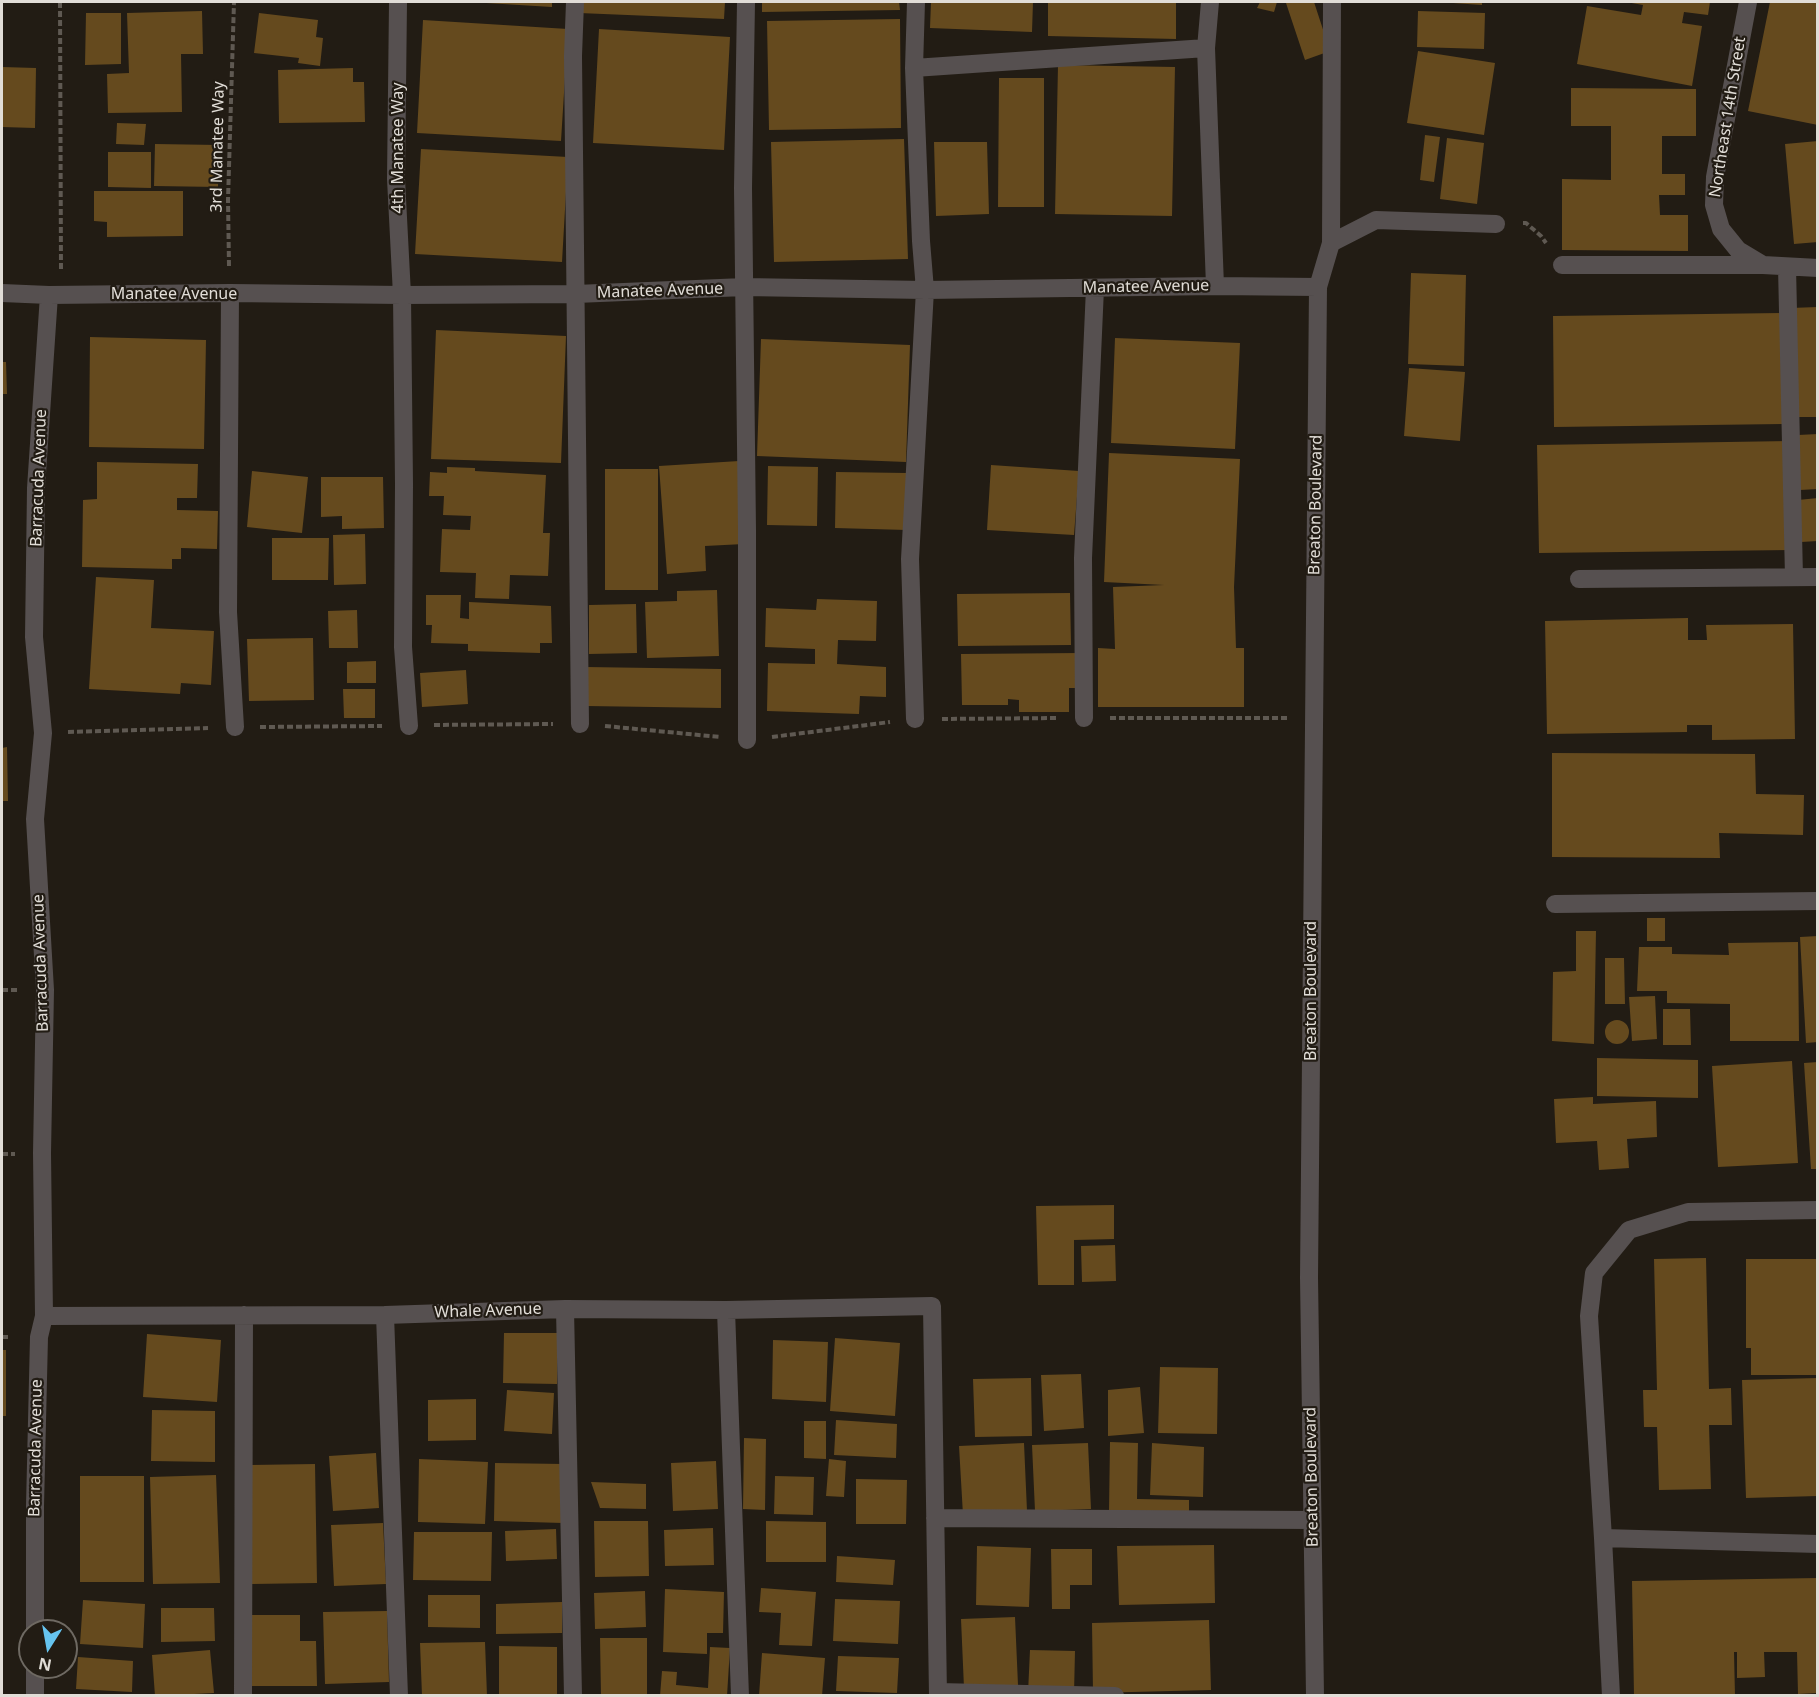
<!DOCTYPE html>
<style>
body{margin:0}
#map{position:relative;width:1819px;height:1697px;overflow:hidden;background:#221c14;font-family:"Noto Sans",sans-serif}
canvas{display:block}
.frame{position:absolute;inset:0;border:3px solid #e1ddd7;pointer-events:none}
.north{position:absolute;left:18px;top:1619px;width:60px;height:60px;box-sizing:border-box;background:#221c14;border:2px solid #6e6962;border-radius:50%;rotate:191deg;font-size:16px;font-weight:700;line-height:24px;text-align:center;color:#e1ddd7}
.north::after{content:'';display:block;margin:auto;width:21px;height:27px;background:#66c4ef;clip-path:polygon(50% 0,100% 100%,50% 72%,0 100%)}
</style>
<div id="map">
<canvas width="1819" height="1697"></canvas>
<div class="frame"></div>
<div class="north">N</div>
</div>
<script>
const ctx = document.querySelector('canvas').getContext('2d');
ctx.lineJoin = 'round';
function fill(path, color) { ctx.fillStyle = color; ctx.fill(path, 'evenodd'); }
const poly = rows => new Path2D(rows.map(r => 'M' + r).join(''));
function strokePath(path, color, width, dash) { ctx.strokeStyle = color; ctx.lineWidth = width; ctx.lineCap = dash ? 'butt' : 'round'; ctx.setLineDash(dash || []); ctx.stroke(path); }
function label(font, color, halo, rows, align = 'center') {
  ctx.font = font + ' "Noto Sans",sans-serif'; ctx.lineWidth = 4.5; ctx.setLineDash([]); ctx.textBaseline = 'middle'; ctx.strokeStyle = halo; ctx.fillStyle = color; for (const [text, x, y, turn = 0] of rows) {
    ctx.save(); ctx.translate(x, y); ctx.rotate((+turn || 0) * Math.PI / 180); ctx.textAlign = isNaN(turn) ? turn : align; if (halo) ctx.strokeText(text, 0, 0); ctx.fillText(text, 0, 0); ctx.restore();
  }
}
const building = poly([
 [486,2,552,2,552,7,486,3],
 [580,2,725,2,724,19,579,13],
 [762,2,899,2,900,10,762,12],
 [931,2,1033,2,1032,32,930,28],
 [1048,2,1176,2,1176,39,1048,36],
 [1260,2,1277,2,1274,12,1257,8],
 [1291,2,1314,2,1330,51,1305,60,1286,3],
 [1453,2,1482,2,1482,5,1453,3],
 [1626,2,1710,2,1708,15,1684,12,1682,23,1702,26,1692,86,1577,64,1587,6,1641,15,1643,5],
 [1770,2,1818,2,1818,125,1748,111],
 [202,11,203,54,181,54,182,112,108,113,107,74,129,73,127,13],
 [1418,11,1485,13,1484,49,1417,47],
 [86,13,121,13,121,64,85,65],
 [259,13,318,20,316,37,323,38,320,66,298,63,299,58,254,53],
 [900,19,901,128,769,130,767,21],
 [423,20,568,29,561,141,417,133],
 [599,29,730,37,724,150,593,143],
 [1418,51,1495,63,1484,135,1407,123],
 [1058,65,1175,67,1172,216,1055,214],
 [2,67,36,68,35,128,2,127],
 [353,68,353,82,364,82,365,122,279,123,278,70],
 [999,78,1044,78,1044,207,998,207],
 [1571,88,1696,89,1696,136,1662,136,1662,174,1685,174,1685,195,1659,195,1660,215,1688,215,1688,251,1562,250,1562,179,1611,180,1611,126,1571,126],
 [117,123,146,124,144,145,116,144],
 [1425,135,1440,137,1434,182,1420,180],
 [1447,138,1484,143,1477,204,1440,199],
 [904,139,908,259,774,262,771,142],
 [1818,141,1818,242,1794,244,1785,144],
 [934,142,987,142,989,214,936,216],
 [155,144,219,145,218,187,154,186],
 [421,149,568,157,562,262,415,254],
 [108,152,151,152,151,188,108,187],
 [94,191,183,191,183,236,107,237,107,222,94,221],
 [1411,273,1466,275,1464,366,1408,364],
 [1818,307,1818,417,1792,417,1790,308],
 [1781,313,1783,424,1554,427,1553,316],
 [436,330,566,336,561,463,431,459],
 [90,337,206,340,204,449,89,447],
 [1115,338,1240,343,1235,449,1111,443],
 [761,339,910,345,906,462,757,456],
 [2,362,6,362,7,394,2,394],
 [1409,368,1465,372,1460,441,1404,436],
 [1818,434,1818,489,1800,490,1798,435],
 [1790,441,1792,550,1539,553,1537,445],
 [1109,453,1240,459,1234,587,1236,648,1244,648,1244,707,1098,707,1098,648,1115,649,1113,587,1164,585,1104,582],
 [739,461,744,544,705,546,706,571,667,574,659,466],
 [97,462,198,464,197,498,177,498,177,510,218,511,217,549,181,548,181,559,172,559,172,569,82,567,83,500,97,499],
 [991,465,1079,471,1074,535,987,530],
 [768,466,818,467,817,526,767,525],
 [447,467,475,468,475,471,546,475,543,533,550,533,548,576,510,575,509,599,475,598,476,573,440,572,442,529,470,530,471,516,443,515,444,496,429,496,430,472,447,473],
 [605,469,658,469,658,590,605,590],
 [252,471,308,477,302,533,247,527],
 [836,472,907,473,907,530,835,528],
 [321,477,383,477,384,528,342,529,342,516,321,517],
 [1818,498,1818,541,1801,542,1798,500],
 [365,534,366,584,334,585,333,535],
 [272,538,329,538,328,580,272,580],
 [96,577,154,580,151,628,214,631,211,685,181,683,180,694,89,689],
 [717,590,719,656,647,658,645,602,677,601,677,591],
 [1070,593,1071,645,958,646,957,594],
 [426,595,461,595,460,618,469,619,469,602,551,606,552,643,540,643,540,653,468,651,468,644,431,643,432,625,426,625],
 [817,599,877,601,876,641,838,640,837,664,886,667,886,697,860,696,859,714,767,711,768,663,815,664,815,649,765,647,766,608,816,610],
 [636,604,637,653,589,654,589,605],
 [357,610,358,648,329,648,328,611],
 [1688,618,1688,640,1707,640,1706,625,1793,624,1795,739,1712,740,1712,725,1687,725,1687,732,1547,734,1545,621],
 [313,638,314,700,249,701,247,639],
 [1080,653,1080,688,1069,688,1069,712,1019,712,1019,700,1008,699,1008,705,962,705,961,654],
 [376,661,376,683,347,683,347,662],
 [586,667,721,669,721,708,586,706],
 [466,670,468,704,422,707,420,673],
 [343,689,375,689,375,718,344,718],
 [7,747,8,801,2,801,2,748],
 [1552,753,1755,754,1756,794,1804,795,1803,835,1719,833,1720,858,1552,857],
 [1647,918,1665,918,1665,941,1647,941],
 [1576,931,1596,931,1594,1044,1552,1041,1553,972,1576,971],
 [1818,936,1818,1042,1806,1043,1800,937],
 [1798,942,1799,1041,1730,1041,1730,1004,1667,1003,1667,991,1637,991,1639,947,1672,947,1672,954,1729,955,1728,943],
 [1605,958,1624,958,1625,1004,1605,1004],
 [1655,996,1657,1039,1632,1041,1629,997],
 [1663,1009,1690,1009,1691,1045,1663,1045],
 '1605 1032a12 12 0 1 1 24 0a12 12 0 1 1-24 0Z',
 [1597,1058,1698,1060,1698,1098,1597,1096],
 [1792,1061,1798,1163,1718,1167,1712,1066],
 [1818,1062,1818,1169,1811,1169,1804,1063],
 [1593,1097,1593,1104,1656,1101,1657,1137,1627,1139,1629,1168,1599,1170,1597,1141,1556,1143,1554,1099],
 [1114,1205,1114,1239,1074,1240,1074,1285,1038,1285,1036,1206],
 [1115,1245,1116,1281,1082,1282,1081,1246],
 [1706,1258,1709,1389,1731,1388,1732,1425,1709,1425,1711,1489,1659,1490,1657,1427,1644,1427,1643,1390,1657,1390,1654,1259],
 [1746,1259,1818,1259,1818,1375,1751,1375,1751,1348,1746,1348],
 [504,1333,558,1333,557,1384,503,1383],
 [147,1334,221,1340,217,1402,143,1397],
 [835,1338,900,1343,895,1416,830,1411],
 [773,1340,828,1342,826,1402,772,1399],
 [2,1350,6,1350,6,1416,2,1416],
 [1160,1367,1218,1368,1217,1434,1158,1433],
 [1081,1374,1084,1428,1044,1431,1041,1375],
 [1031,1378,1032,1436,975,1437,973,1379],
 [1818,1378,1818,1496,1746,1498,1742,1380],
 [1140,1387,1144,1433,1108,1436,1108,1390],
 [507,1390,554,1393,552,1434,504,1431],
 [476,1399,476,1440,428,1441,428,1400],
 [152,1410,215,1411,215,1462,151,1461],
 [836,1420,897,1424,896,1458,834,1455],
 [804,1421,826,1421,826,1459,804,1458],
 [744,1438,766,1439,765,1510,743,1509],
 [1110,1442,1138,1443,1137,1499,1189,1500,1189,1513,1109,1511],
 [1024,1443,1027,1511,963,1515,959,1446],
 [1088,1443,1091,1509,1035,1511,1032,1445],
 [1152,1443,1204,1447,1203,1497,1150,1495],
 [376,1453,379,1508,333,1511,329,1456],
 [419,1459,488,1462,485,1524,418,1522],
 [829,1459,846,1461,844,1497,826,1496],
 [716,1461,718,1509,673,1511,671,1463],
 [495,1463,564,1464,563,1523,494,1521],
 [315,1464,317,1583,252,1584,250,1465],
 [216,1475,220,1583,153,1584,150,1477],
 [80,1476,144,1476,144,1582,80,1582],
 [775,1476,814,1477,813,1515,774,1514],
 [856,1479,907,1480,906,1524,856,1524],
 [591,1482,646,1484,646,1509,600,1508],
 [594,1521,648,1521,649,1576,595,1577],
 [766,1521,826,1522,826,1562,766,1562],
 [383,1523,386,1584,334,1586,331,1525],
 [713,1528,714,1565,665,1566,664,1530],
 [556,1529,557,1559,506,1561,505,1531],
 [414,1532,492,1532,491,1581,413,1580],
 [1214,1545,1215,1603,1119,1605,1117,1546],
 [977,1546,1031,1548,1029,1607,976,1605],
 [1051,1549,1092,1549,1092,1585,1070,1585,1070,1609,1052,1609],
 [837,1556,895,1560,893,1585,836,1582],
 [1818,1578,1818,1693,1798,1694,1797,1652,1764,1652,1765,1677,1737,1678,1737,1652,1734,1652,1735,1696,1634,1696,1632,1581],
 [761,1588,816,1592,812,1646,779,1645,781,1613,759,1612],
 [665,1589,724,1592,723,1633,707,1633,707,1654,663,1652],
 [645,1591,646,1627,595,1629,594,1593],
 [428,1595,480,1595,480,1628,428,1627],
 [835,1599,900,1601,898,1644,833,1641],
 [83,1600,145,1604,143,1648,80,1644],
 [562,1602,562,1633,496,1634,496,1604],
 [161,1608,214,1608,215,1641,161,1642],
 [387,1611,389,1682,325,1684,323,1612],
 [249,1615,300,1615,300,1641,316,1641,317,1686,249,1686],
 [1015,1617,1018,1685,964,1688,961,1619],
 [1209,1620,1211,1690,1093,1693,1092,1623],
 [600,1638,647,1638,647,1696,601,1696],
 [485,1642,487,1696,422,1696,420,1643],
 [499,1646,557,1647,557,1696,499,1696],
 [710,1647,730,1648,727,1696,660,1696,662,1671,677,1672,676,1685,708,1688],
 [210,1650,214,1693,155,1696,152,1655],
 [1030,1650,1075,1651,1074,1694,1028,1693],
 [762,1653,825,1658,822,1696,759,1696],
 [838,1656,899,1658,897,1693,836,1691],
 [78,1657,133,1661,132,1692,76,1689]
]);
const path = poly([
 [60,2,61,269],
 [1523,223,1526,223,1541,236,1546,243],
 [229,266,228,200,234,2],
 [1110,718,1289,718],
 [942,719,1058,718],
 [434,725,553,724],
 [605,726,720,737],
 [260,727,382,726],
 [68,732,208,728],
 [772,737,890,722],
 [2,990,20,990],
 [2,1154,15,1154],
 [2,1337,11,1337]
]);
const minor = poly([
 [398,2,396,179,402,295,404,484,403,647,409,726],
 [575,2,573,56,580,724],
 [746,2,743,188,747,530,747,740],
 [1210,2,1206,48,1215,286],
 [1748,2,1715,177,1714,205,1721,229,1738,250,1763,265,1818,268],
 [914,68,1206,48],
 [1331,243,1332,2],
 [1562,265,1761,265],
 [1787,267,1794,577],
 [2,293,49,295,230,293,402,295,576,294,744,287,925,290,1215,286,1318,287],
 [230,293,228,612,235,727],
 [1579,579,1818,577],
 [1084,718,1083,558,1095,288],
 [915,719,910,559,925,290,921,241,914,68,916,2],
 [1555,904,1818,901],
 [565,1309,573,1696],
 [726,1310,740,1696],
 [385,1315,399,1696],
 [44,1316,385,1315,565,1309,726,1310,932,1306,938,1696],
 [935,1518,1312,1520],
 [1603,1538,1818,1544],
 [35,1631,35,1506,39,1337,44,1316,42,1153,45,990,35,819,43,733,34,637,36,488,49,295],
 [35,1667,35,1696],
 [938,1692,1115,1696],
 [243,1696,244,1315],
 [1315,1696,1309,1277,1318,287,1331,243,1376,220,1496,224],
 [1611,1696,1603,1538,1589,1316,1594,1273,1629,1230,1688,1212,1818,1210]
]);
const streetNames = [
 ["Northeast 14th Street",1728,117,-81],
 ["3rd Manatee Way",218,147,-89],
 ["4th Manatee Way",398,148,-90],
 ["Manatee Avenue",1146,287,-1],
 ["Manatee Avenue",660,291,-2],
 ["Manatee Avenue",174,294],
 ["Barracuda Avenue",39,478,-88],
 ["Breaton Boulevard",1316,505,-89],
 ["Barracuda Avenue",41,963,-92],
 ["Breaton Boulevard",1311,991,-90],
 ["Whale Avenue",488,1311,-2],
 ["Barracuda Avenue",36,1448,-89],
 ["Breaton Boulevard",1312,1477,-91]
];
fill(building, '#654a1e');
strokePath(path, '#5f5952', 4, [6, 3]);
strokePath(minor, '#565050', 18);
label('16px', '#e1ddd7', '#221c14', streetNames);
</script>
